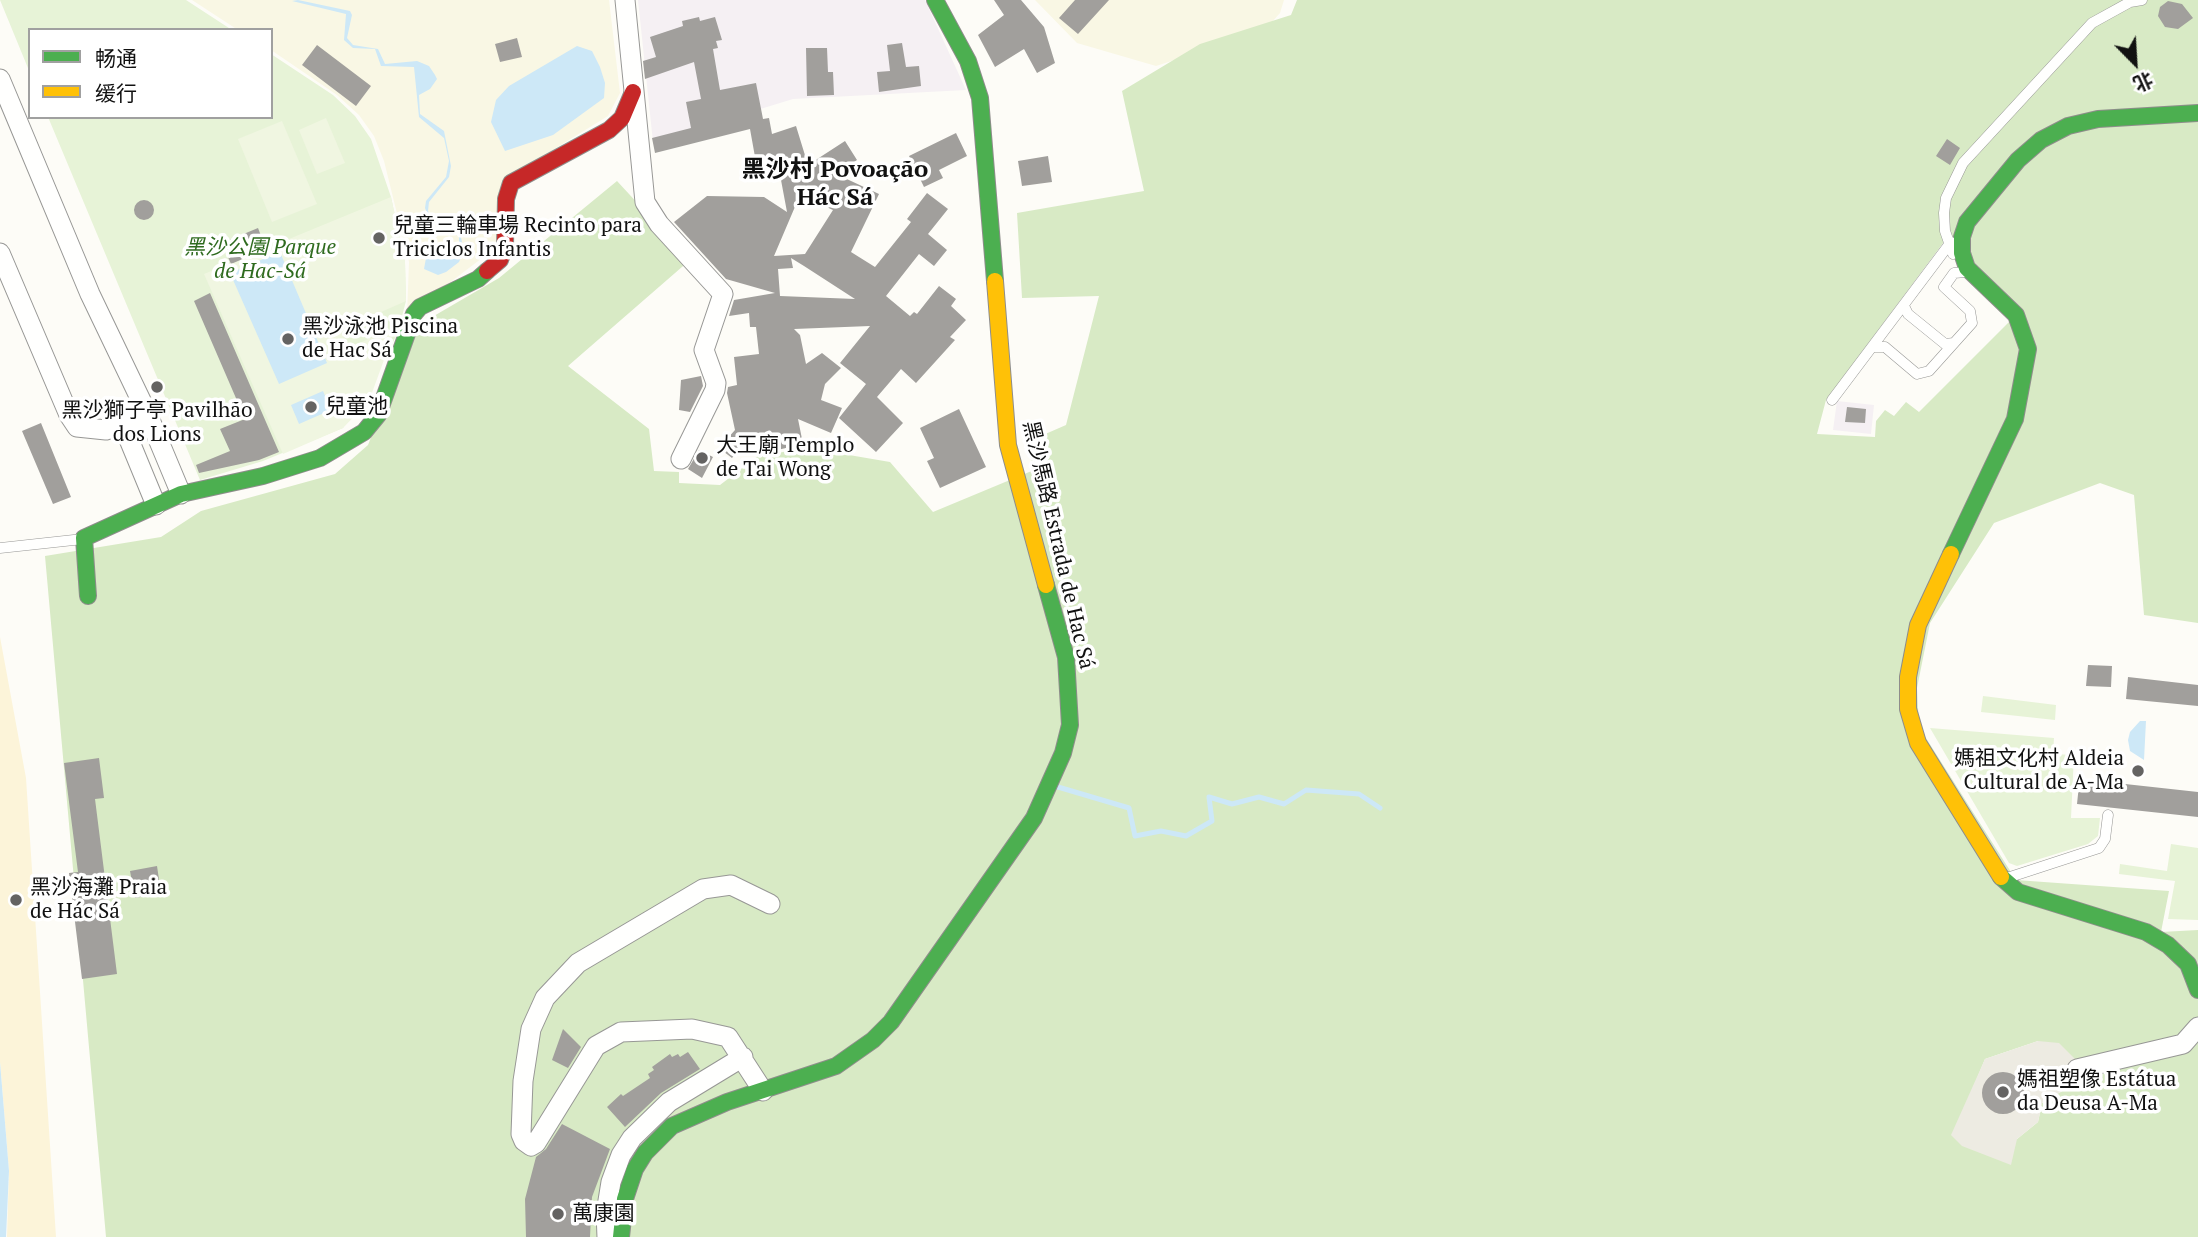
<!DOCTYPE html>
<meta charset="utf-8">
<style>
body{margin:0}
#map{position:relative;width:2198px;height:1237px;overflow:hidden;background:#fdfcf7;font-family:"PT Serif","Noto Sans SC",serif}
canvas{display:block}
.legend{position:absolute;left:28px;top:28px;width:245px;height:91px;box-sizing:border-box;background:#fff;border:2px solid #a0a0a0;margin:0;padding:9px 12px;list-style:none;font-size:21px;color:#111}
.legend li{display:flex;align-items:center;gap:14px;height:35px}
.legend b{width:35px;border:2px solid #a0a0a0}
.north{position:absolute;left:2100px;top:28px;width:70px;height:70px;-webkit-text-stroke:5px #fff;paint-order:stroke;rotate:156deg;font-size:19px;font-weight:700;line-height:28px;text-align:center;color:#111}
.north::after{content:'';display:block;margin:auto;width:24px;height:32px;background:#111;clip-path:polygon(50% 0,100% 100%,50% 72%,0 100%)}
</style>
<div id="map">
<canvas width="2198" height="1237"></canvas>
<ul class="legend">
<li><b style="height:9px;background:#4caf50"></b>畅通</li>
<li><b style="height:9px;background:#ffc107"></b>缓行</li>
</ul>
<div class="north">北</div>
</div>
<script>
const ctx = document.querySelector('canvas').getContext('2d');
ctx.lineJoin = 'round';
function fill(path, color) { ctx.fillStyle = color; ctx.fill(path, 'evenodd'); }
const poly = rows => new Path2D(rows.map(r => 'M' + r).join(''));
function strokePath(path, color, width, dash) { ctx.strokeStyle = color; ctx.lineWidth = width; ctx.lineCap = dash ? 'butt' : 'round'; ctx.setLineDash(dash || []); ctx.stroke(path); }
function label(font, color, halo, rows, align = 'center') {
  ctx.font = font + ' "PT Serif","Noto Sans SC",serif'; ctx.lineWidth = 7; ctx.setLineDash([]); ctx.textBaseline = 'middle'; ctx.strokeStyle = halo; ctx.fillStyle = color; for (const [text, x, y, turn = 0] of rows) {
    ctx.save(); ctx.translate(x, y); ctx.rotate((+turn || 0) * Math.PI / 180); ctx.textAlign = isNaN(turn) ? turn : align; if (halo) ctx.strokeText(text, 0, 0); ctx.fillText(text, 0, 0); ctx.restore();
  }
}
const industrial = poly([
 [638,0,925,0,966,90,793,99,653,142],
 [1837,401,1874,405,1871,434,1833,430]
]);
const farmland = poly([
 [192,0,609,0,620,93,608,116,512,175,498,246,407,315,409,262,384,161,374,136,359,115,337,95,271,50,271,30,238,30],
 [1035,0,1284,0,1280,13,1264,31,1156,66,1077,43]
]);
const green = poly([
 [0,0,186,0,232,30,30,30,30,73],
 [271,54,333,95,355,116,371,139,391,197,405,262,406,301,397,335,343,428,263,461,200,480,48,117,271,117],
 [1983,696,2056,705,2055,720,1981,712],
 [1930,728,2054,738,2053,754,2074,755,2071,818,2100,818,2098,836,2088,844,2017,866,2009,863],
 [2171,844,2198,848,2198,920,2168,919,2175,881,2119,874,2120,864,2167,871]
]);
const forest = poly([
 [1297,0,2198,0,2198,623,2144,615,2134,495,2100,483,1994,523,1930,623,1917,688,1919,727,2016,880,2169,891,2161,932,2198,930,2198,1237,106,1237,45,556,161,537,201,511,335,474,368,445,415,327,499,278,617,181,690,260,568,366,649,429,654,471,679,472,679,483,720,485,758,456,808,448,890,462,933,512,1034,470,1027,442,1066,425,1099,296,1022,298,1017,213,1144,191,1122,91,1200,44,1291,15],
 [1949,235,2016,315,1919,412,1906,402,1894,416,1885,410,1876,421,1875,437,1817,434,1826,400],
 [2038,1041,2064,1090,2042,1103,2038,1122,2017,1139,1971,1093,1985,1059]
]);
const sand = poly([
 [0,637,26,778,56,1237,7,1237,9,1171,0,1062]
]);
const pitch = poly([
 [326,118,345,163,317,174,299,130],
 [282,121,317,204,272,222,238,139],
 [391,197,405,262,406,301,340,330,348,348,396,327,369,401,343,428,283,454,204,274]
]);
const plaza = poly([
 [2038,1041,2059,1043,2075,1059,2077,1069,2065,1076,2064,1090,2042,1103,2038,1122,2017,1139,2011,1165,1962,1146,1951,1135,1985,1059]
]);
const water = poly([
 [298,0,350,11,352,15,347,38,353,45,378,49,385,64,417,61,429,66,435,75,437,79,430,89,419,95,420,114,444,131,451,166,449,177,429,202,428,211,432,219,450,224,459,230,464,250,459,262,446,272,438,275,424,269,426,258,448,254,459,244,459,236,452,226,429,219,425,208,426,201,446,177,449,161,444,138,419,117,414,67,381,66,375,49,353,48,344,40,346,14,292,1],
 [577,46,592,51,600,67,605,83,604,98,553,135,505,151,491,122,496,100,509,86],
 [280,252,327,363,279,384,230,273],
 [323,391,331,410,299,424,291,405],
 [2140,721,2146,721,2144,760,2130,751,2128,740,2130,732],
 [0,1062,9,1171,6,1237,0,1237]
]);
const stream = poly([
 [1058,787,1129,808,1135,836,1161,831,1186,836,1212,821,1209,797,1232,804,1259,797,1284,804,1306,790,1359,794,1380,808]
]);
const building = poly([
 [994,0,1021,0,1044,27,1055,63,1037,73,1024,49,995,67,978,35,1004,15],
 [1075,0,1109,0,1078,34,1059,18],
 [2168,1,2182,4,2193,18,2178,29,2165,27,2158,16,2160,7],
 [699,17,700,21,715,17,722,40,716,41,718,48,713,49,720,90,756,83,763,119,769,118,772,134,796,126,808,165,845,141,857,160,836,174,879,194,851,252,875,267,911,222,907,219,927,193,948,209,928,234,947,250,934,266,919,254,886,296,910,316,914,312,917,314,939,286,956,299,951,306,966,320,950,337,955,340,916,383,901,369,877,397,903,423,876,452,839,418,866,384,840,363,870,326,794,329,800,335,806,364,822,353,841,368,825,384,821,400,842,408,831,433,798,419,803,444,773,451,769,433,749,437,732,458,719,448,735,430,727,393,728,387,737,385,734,357,759,354,756,327,750,327,749,313,729,316,734,300,775,293,726,279,674,222,707,196,764,197,787,212,778,164,757,168,750,129,655,153,652,138,691,128,686,102,701,99,694,62,645,79,643,61,656,57,650,37,683,26,682,21],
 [800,195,833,210,805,254,774,256],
 [791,258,804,266,855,299,780,296,778,269,793,268],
 [517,38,522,57,500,62,495,44],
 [902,43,906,67,919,66,921,86,879,92,877,72,890,71,887,45],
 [317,45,371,86,356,106,302,65],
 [806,48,827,48,828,72,833,72,834,95,807,96],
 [956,133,967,156,939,170,943,178,924,187,909,156],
 [1947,139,1960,148,1950,165,1936,156],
 [1048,156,1052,182,1022,186,1018,161],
 '134 210a10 10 0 1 1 20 0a10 10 0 1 1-20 0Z',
 [258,228,266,249,231,264,222,243],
 [210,293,279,452,259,460,199,473,196,465,230,451,220,429,245,419,194,301],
 [701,376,703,386,690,412,679,410,681,380],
 [1847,407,1866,409,1865,423,1845,422],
 [959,409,986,467,940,488,927,461,934,458,920,428],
 [41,423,71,497,53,504,22,431],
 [699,450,713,457,702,478,688,469],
 [2088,665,2112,666,2111,687,2086,686],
 [2128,677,2198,685,2198,706,2126,699],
 [99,758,104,798,95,799,117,974,82,979,69,873,78,872,64,763],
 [2116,783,2198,792,2198,817,2077,804,2079,785,2116,788],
 [157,866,161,893,135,898,130,871],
 [563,1029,581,1047,568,1068,552,1060],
 [688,1052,700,1069,661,1093,625,1127,607,1107,621,1094,623,1096,650,1078,648,1074,654,1070,652,1067,670,1054,672,1057,678,1054,680,1057],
 '1982 1093a21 21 0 1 1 42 0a21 21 0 1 1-42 0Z',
 [562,1124,610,1149,592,1197,590,1237,526,1237,525,1199,536,1157,546,1149]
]);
const lane = poly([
 [1953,254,1945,231,1944,213,1946,198,1963,163,2092,23,2130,2,2142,0],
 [1904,306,1908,314,1945,344,1954,343],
 [1873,347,1885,347,1917,374,1929,371,1972,323,1970,311,1944,287,1954,273,1966,272],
 [1832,400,1951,242],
 [0,548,83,539],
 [2007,878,2099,848,2105,839,2108,815]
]);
const street = poly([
 [625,0,645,202,659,224,723,294,704,350,716,383,715,390,681,459],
 [0,79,90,294,148,415,181,494],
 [0,253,69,415,77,427,106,430,148,415],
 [123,425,156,505],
 [2077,1069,2183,1044,2198,1027],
 [763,1091,728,1037,692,1029,621,1032,596,1046,536,1143,531,1146,524,1141,521,1134,523,1081,531,1029,545,998,578,963,703,889,731,885,770,904],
 [607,1237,606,1213,611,1182,621,1155,632,1138,669,1102,743,1057]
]);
const fast = poly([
 [935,0,968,61,980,98,995,281],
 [1951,554,2015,419,2028,349,2016,315,1967,268,1962,253,1962,237,1967,222,2018,160,2041,140,2068,126,2098,119,2198,113],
 [88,596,84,538,181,494,263,476,320,458,364,432,378,415,414,314,420,307,478,279,487,271],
 [2001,877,2018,892,2146,932,2168,945,2188,964,2198,990],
 [621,1237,625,1199,635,1169,645,1153,672,1126,727,1102,836,1066,873,1040,891,1022,1034,818,1063,753,1070,725,1066,657,1046,585]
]);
const slow = poly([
 [995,281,1008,445,1046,585],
 [1951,554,1918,625,1908,677,1908,709,1918,743,2001,877]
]);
const jam = poly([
 [487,271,500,260,505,246,506,199,511,183,609,130,622,118,633,92]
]);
const markers = [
 [379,238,7,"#646362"],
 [288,339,7,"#646362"],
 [157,387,7,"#646362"],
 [311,407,7,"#646362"],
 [702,458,7,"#646362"],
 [2138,771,7,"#646362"],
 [16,900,7,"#646362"],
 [2003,1092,7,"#646362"],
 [558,1214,7,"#646362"]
];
const poiNames = [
 ["兒童三輪車場 Recinto para",393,226],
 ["Triciclos Infantis",393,250],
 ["黑沙泳池 Piscina",302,327],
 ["de Hac Sá",302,351],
 ["兒童池",325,407],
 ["黑沙獅子亭 Pavilhão",157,411,"center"],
 ["dos Lions",157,435,"center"],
 ["大王廟 Templo",716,446],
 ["de Tai Wong",716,470],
 ["媽祖文化村 Aldeia",2124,759,"right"],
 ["Cultural de A-Ma",2124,783,"right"],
 ["黑沙海灘 Praia",30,888],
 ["de Hác Sá",30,912],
 ["媽祖塑像 Estátua",2017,1080],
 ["da Deusa A-Ma",2017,1104],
 ["萬康園",572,1214]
];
const parkNames = [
 ["黑沙公園 Parque",260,248],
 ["de Hac-Sá",260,272]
];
const streetNames = [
 ["黑沙馬路 Estrada de Hac Sá",1058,545,77]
];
const quarterNames = [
 ["黑沙村 Povoação",835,170],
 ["Hác Sá",835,198]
];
fill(industrial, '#f5f0f3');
fill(farmland, '#f9f7e4');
fill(green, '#e7f3d7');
fill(forest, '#d8eac5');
fill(sand, '#fcf4d9');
fill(pitch, '#f0f6e1');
fill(plaza, '#edebe2');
fill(water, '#cde8f7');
strokePath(stream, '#cde8f7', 5);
fill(building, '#a19f9c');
strokePath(lane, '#979795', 11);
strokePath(street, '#979795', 21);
strokePath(fast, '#8e8d8b', 18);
strokePath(slow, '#8e8d8b', 18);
strokePath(jam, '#8e8d8b', 18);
strokePath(lane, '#fffffe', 10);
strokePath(street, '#fffffe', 19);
strokePath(fast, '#4caf50', 16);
strokePath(slow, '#ffc107', 16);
strokePath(jam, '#c62828', 16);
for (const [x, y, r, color] of markers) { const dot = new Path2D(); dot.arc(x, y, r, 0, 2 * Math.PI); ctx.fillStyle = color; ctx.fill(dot); strokePath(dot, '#fff', 2.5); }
label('21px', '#111', '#fff', poiNames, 'left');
label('italic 21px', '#2f6b1f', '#fff', parkNames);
label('21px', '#111', '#fff', streetNames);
label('bold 24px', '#111', '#fff', quarterNames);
</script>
